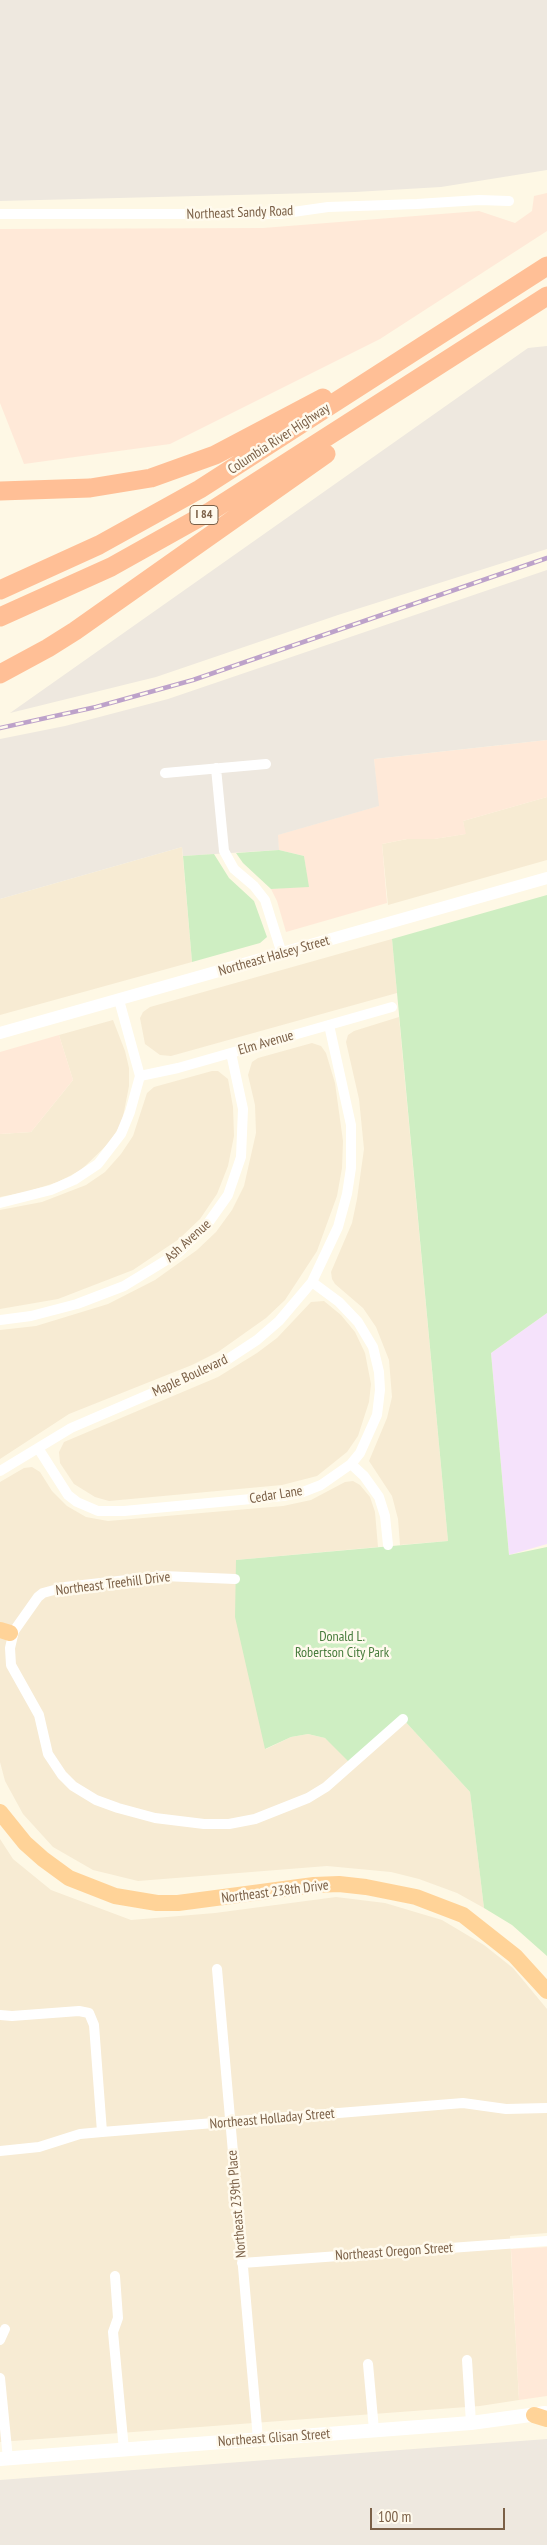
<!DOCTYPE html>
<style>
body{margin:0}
#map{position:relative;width:547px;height:2545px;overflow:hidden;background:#fef8e5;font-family:"PT Sans Narrow",sans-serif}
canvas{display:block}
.scale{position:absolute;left:370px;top:2508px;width:135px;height:22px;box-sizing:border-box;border:2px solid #7b6047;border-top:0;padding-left:6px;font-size:15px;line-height:18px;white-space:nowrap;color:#7b6047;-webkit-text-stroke:4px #fffaed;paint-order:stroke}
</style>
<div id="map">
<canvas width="547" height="2545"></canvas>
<div class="scale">100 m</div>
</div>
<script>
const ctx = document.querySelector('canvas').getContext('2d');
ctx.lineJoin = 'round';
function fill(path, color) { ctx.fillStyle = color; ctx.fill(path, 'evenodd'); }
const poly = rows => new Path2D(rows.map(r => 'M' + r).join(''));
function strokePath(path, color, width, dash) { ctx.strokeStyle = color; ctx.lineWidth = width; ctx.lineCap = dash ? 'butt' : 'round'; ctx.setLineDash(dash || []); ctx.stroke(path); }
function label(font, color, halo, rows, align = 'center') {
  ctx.font = font + ' "PT Sans Narrow",sans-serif'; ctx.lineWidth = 5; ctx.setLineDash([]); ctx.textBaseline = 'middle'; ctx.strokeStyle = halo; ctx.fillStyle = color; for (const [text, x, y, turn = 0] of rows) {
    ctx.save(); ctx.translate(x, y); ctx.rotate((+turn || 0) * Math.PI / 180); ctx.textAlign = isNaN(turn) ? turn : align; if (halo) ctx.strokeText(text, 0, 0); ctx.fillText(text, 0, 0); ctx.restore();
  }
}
const residential = poly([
 [547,797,547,860,388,905,382,844,407,839,434,839,465,834,463,821],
 [182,847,192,962,0,1015,0,899],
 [392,939,397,993,171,1056,160,1055,145,1044,140,1018,143,1012,150,1007],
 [399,1017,448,1541,400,1545,398,1519,392,1496,369,1461,387,1418,392,1397,389,1360,376,1327,363,1308,335,1284,332,1279,331,1272,352,1223,357,1199,364,1149,359,1099,346,1042,348,1035,354,1031],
 [113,1020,125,1051,129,1068,129,1086,122,1122,110,1142,81,1170,58,1182,26,1192,0,1197,0,1134,31,1132,73,1080,59,1035],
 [312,1043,321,1046,326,1053,335,1083,343,1141,342,1168,337,1196,317,1251,285,1300,266,1318,218,1352,192,1365,69,1414,0,1459,0,1330,36,1326,108,1304,155,1280,197,1250,216,1232,232,1210,244,1186,256,1133,255,1105,248,1075,252,1062,258,1058],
 [212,1071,218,1071,228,1079,233,1107,234,1136,228,1166,217,1194,200,1219,179,1239,133,1270,58,1299,0,1309,0,1210,42,1202,86,1185,105,1172,121,1154,133,1136,147,1093,154,1087],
 [324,1301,341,1315,355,1332,365,1353,371,1384,369,1402,358,1436,347,1452,317,1476,282,1485,109,1501,95,1497,74,1484,60,1463,59,1452,64,1442,218,1377,257,1353,277,1338,311,1302],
 [32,1467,40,1472,52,1491,67,1506,86,1517,108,1521,283,1506,311,1500,345,1482,353,1481,360,1485,370,1497,375,1512,378,1547,236,1560,266,1749,291,1737,308,1734,325,1738,339,1750,402,1718,470,1792,484,1908,457,1893,419,1879,391,1872,327,1866,138,1881,93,1870,53,1847,23,1814,5,1781,0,1762,0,1482,24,1468],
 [0,1839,13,1859,51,1890,131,1920,215,1913,336,1897,385,1903,442,1920,484,1945,513,1968,547,2009,547,2233,510,2236,519,2400,480,2406,0,2442]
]);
const commercial = poly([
 [547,193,547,231,380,339,170,444,24,464,0,403,0,229,263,228,479,211,515,223,532,211,534,196],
 [547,740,547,797,463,821,466,834,434,839,407,839,382,844,387,903,286,932,277,901,271,889,308,886,304,856,279,850,277,835,378,806,374,759],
 [59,1035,73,1080,31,1132,0,1134,0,1052],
 [547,2247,547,2396,519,2400,511,2249]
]);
const industrial = poly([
 [0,0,547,0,547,170,441,187,355,192,0,201],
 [547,346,547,549,338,615,156,677,10,713,528,348],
 [547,570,547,740,374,759,379,806,278,835,279,850,183,856,182,847,0,899,0,739,65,726,168,699],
 [547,2439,547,2545,0,2545,0,2480]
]);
const education = poly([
 [547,1313,547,1544,509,1555,491,1353]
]);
const green = poly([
 [279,850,304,856,309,887,271,889,243,863,236,853],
 [214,854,229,878,254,901,267,937,260,943,192,962,183,856],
 [547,895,547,1313,491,1353,509,1555,547,1547,547,1956,512,1925,484,1908,470,1792,402,1718,350,1763,325,1738,308,1734,291,1737,265,1749,235,1617,236,1560,448,1541,392,939]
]);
const minor = poly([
 [0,214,279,214,328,207,417,204,479,200,509,201],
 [216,768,224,851,234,869,254,886,265,900,282,954],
 [165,773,266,764],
 [140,1076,178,1068,392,1007],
 [0,1203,51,1190,74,1180,98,1164,121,1134,130,1112,140,1076,119,1000],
 [0,1320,31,1316,77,1304,124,1286,178,1253,206,1226,228,1195,241,1157,243,1109,231,1053],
 [38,1448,68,1495,77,1502,98,1511,124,1511,283,1496,303,1492,321,1485,351,1464,360,1453,377,1415,380,1390,379,1372,373,1347,358,1322,339,1302,312,1282],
 [351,1464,364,1476,379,1497,385,1516,388,1545],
 [0,1471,71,1428,222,1363,257,1340,279,1321,312,1282,338,1227,347,1194,351,1168,351,1125,329,1025],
 [235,1579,163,1576,65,1587,43,1593,38,1597,14,1631,10,1648,11,1665,39,1715,48,1754,62,1775,73,1786,96,1800,118,1808,155,1818,204,1824,229,1824,255,1819,308,1798,326,1787,403,1719],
 [217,1969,258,2439],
 [0,2015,12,2016,79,2011,89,2013,94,2025,102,2132],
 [0,2151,39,2147,80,2134,102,2132,463,2103,506,2109,547,2108],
 [242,2263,547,2241],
 [115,2276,118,2318,113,2332,124,2450],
 [0,2340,5,2329],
 [467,2360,471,2423],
 [368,2364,374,2430],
 [0,2378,8,2459]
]);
const tertiary = poly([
 [0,1033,547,878]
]);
const secondary = poly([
 [0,2459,471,2423,545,2413]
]);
const trunk = poly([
 [0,1630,10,1633],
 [0,1812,25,1843,43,1859,69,1878,115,1896,157,1903,178,1903,314,1885,339,1884,366,1887,416,1897,463,1915,515,1956,547,1991],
 [534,2415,547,2419]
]);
const motorway = poly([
 [0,491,90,488,151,478,215,455,323,398],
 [0,590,99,545,200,489,547,266],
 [0,617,111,567,211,511,547,296],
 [0,674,48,648,75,631,326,454]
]);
const rail = poly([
 [0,728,96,707,193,680,547,558]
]);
const shields = [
 [204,515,28]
];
const shieldNames = [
 ["I 84",204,515]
];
const streetNames = [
 ["Northeast Sandy Road",240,213,-2],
 ["Columbia River Highway",279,439,-33],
 ["Northeast Halsey Street",274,956,-16],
 ["Elm Avenue",266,1043,-16],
 ["Ash Avenue",188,1241,-42],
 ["Maple Boulevard",190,1376,-25],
 ["Cedar Lane",276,1495,-9],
 ["Northeast Treehill Drive",113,1584,-7],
 ["Northeast 238th Drive",275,1892,-7],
 ["Northeast Holladay Street",272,2119,-5],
 ["Northeast 239th Place",237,2204,-95],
 ["Northeast Oregon Street",394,2252,-4],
 ["Northeast Glisan Street",274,2438,-4]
];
const parkNames = [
 ["Donald L.",342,1637],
 ["Robertson City Park",342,1653]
];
fill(residential, '#f7ebd3');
fill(commercial, '#ffe9d8');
fill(industrial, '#eee8df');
fill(education, '#f5e2fb');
fill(green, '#ceeec2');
strokePath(minor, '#fff', 10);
strokePath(tertiary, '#fff', 12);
strokePath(secondary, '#fff', 14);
strokePath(trunk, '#ffd398', 16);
strokePath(motorway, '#ffbf96', 19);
strokePath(rail, '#bda2ca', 4.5);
strokePath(rail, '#fffaed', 2.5, [8]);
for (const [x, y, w] of shields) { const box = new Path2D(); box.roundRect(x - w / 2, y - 9.5, w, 19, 4); ctx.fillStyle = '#fffaed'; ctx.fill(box); strokePath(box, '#7b6047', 1); }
label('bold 12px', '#7b6047', null, shieldNames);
label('14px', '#7b6047', '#fffaed', streetNames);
label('14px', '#467b3b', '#fffaed', parkNames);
</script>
